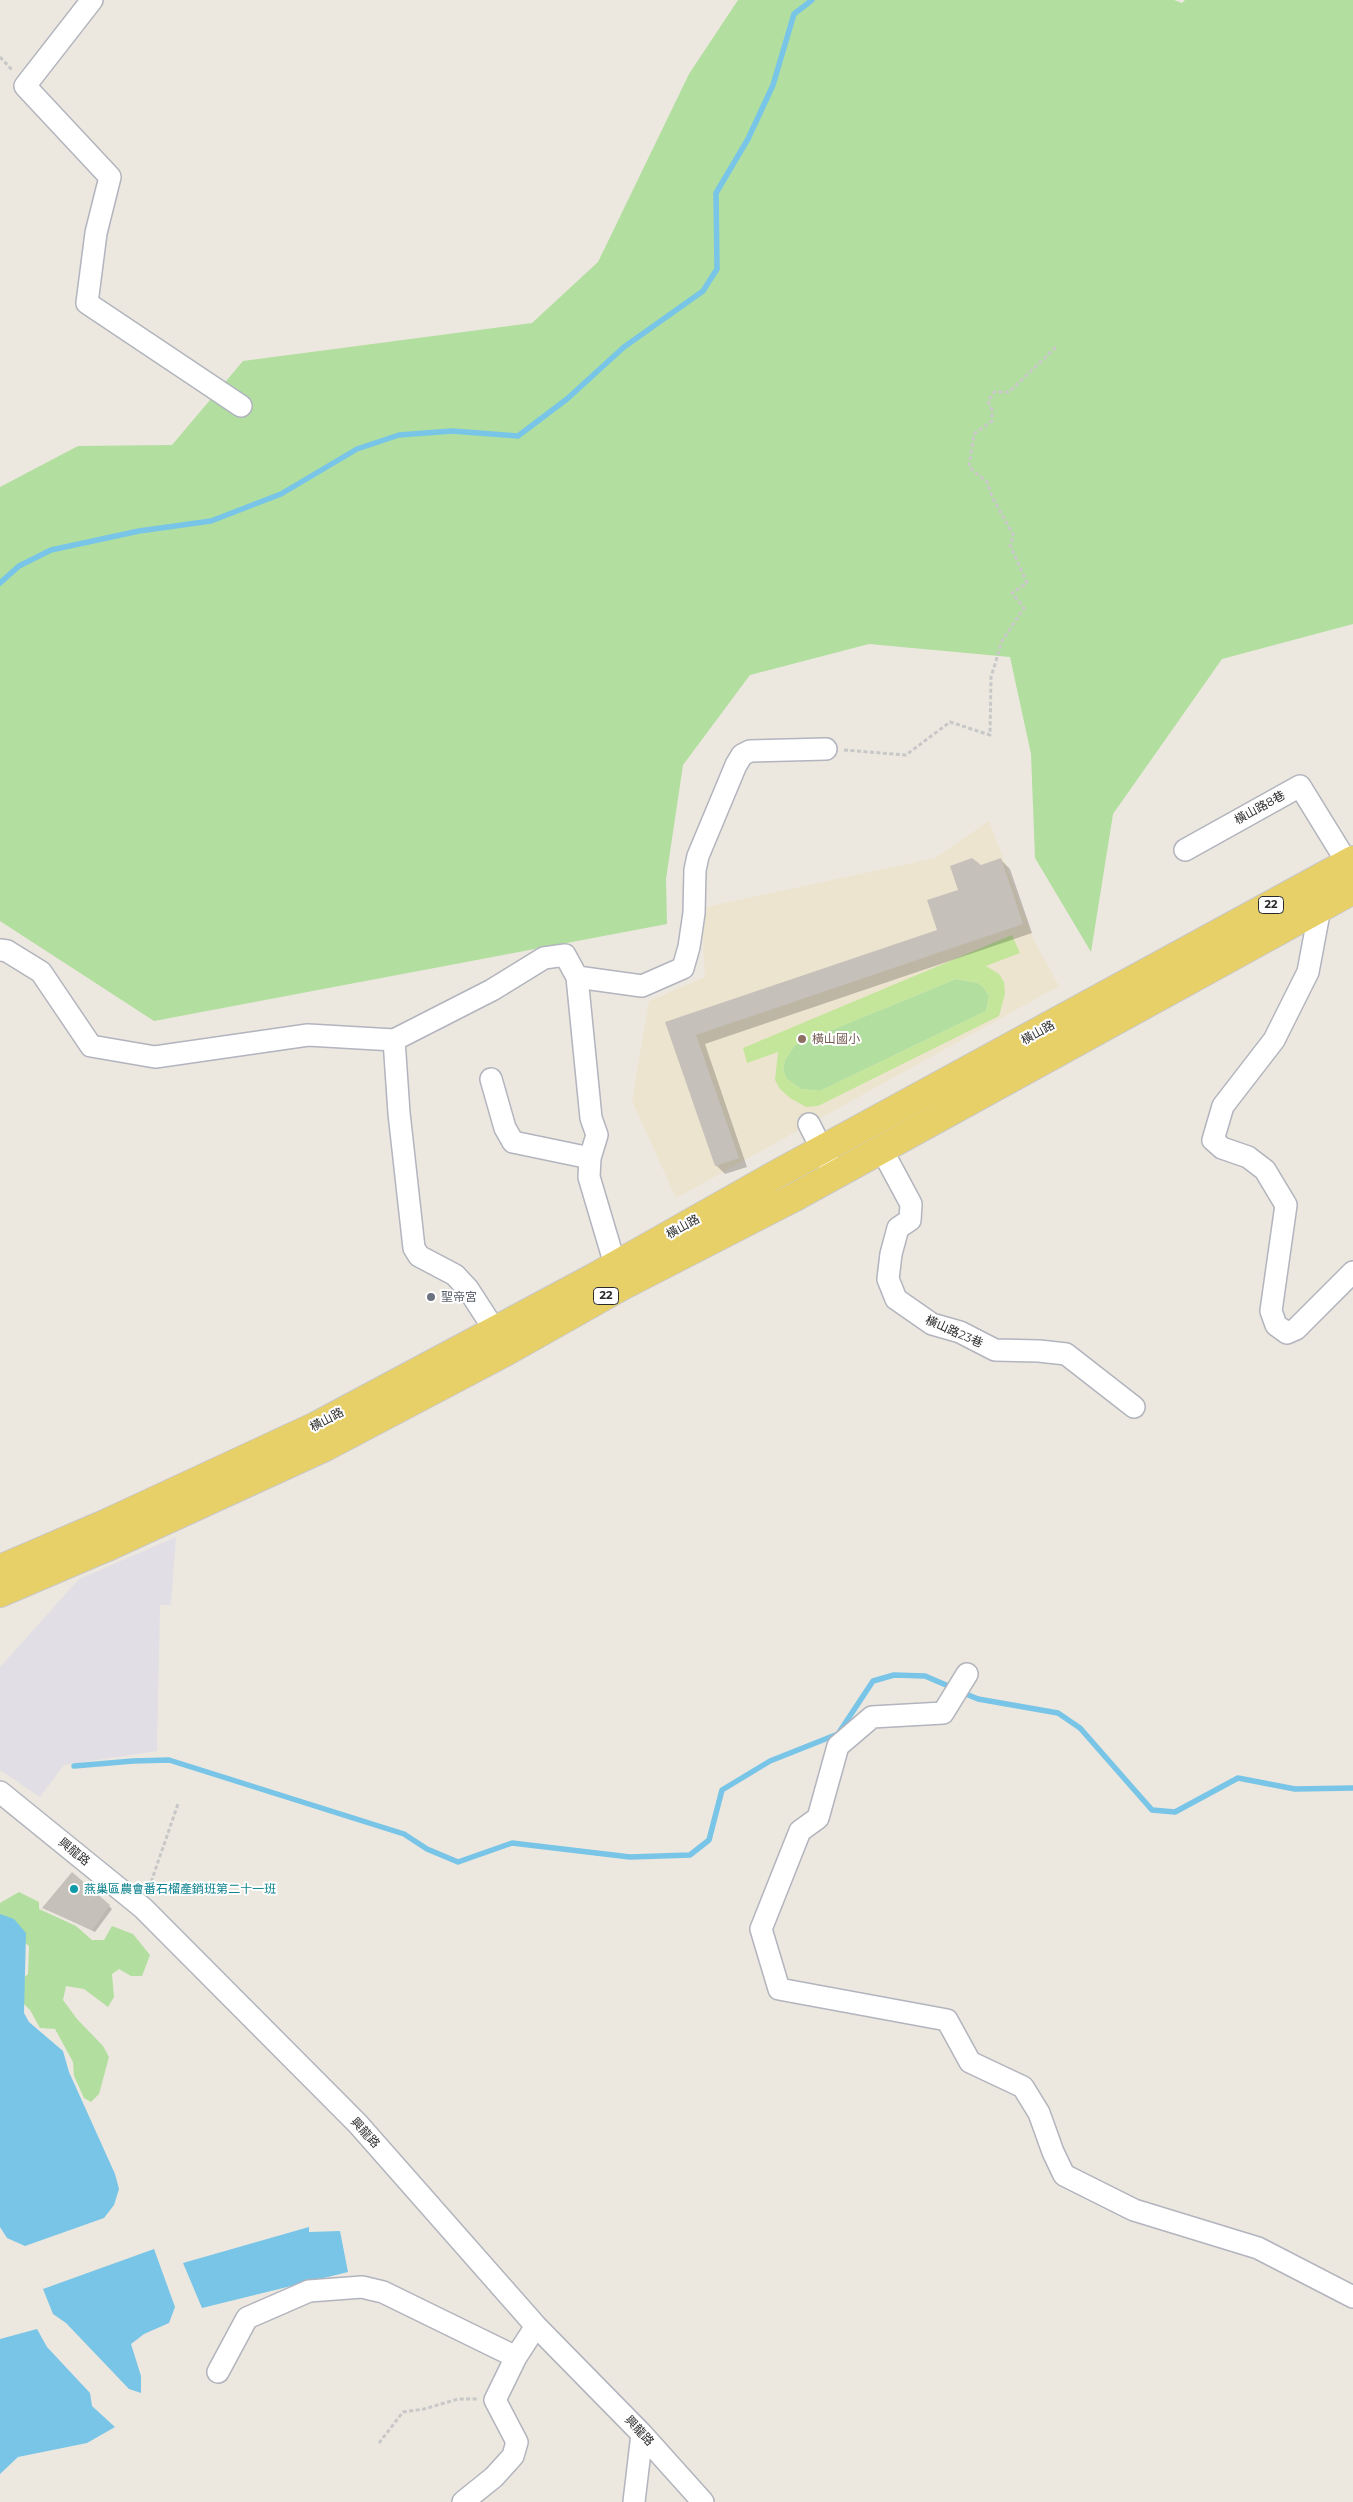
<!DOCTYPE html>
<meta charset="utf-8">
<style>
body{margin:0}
canvas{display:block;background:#ece7df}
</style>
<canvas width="1353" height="2502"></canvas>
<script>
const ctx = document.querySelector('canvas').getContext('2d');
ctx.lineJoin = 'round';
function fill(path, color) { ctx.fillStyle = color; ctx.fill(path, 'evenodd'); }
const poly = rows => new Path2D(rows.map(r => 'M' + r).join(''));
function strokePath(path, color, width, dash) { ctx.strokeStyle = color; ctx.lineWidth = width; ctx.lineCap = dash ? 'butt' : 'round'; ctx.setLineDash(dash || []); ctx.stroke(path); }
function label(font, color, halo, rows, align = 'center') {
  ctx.font = font + ' Montserrat,"Noto Sans TC",sans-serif'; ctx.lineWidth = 4; ctx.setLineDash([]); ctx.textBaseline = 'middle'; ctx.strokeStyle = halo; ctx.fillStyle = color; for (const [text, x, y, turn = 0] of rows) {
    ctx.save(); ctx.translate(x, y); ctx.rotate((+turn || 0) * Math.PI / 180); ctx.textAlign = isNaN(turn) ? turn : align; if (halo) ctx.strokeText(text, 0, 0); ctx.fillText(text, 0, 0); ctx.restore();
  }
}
const industrial = poly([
 [176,1537,171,1605,160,1605,157,1751,64,1765,40,1797,0,1770,0,1667,79,1579]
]);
const education = poly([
 [989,821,1034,940,1059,986,676,1198,632,1101,649,1001,705,977,701,908,935,858]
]);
const green = poly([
 [738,0,1174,0,1182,3,1185,0,1353,0,1353,624,1222,659,1113,814,1091,952,1035,858,1031,754,1010,657,869,644,750,675,683,765,666,879,667,924,154,1021,0,921,0,487,78,446,172,445,243,361,532,323,598,262,689,74],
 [956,979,978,983,984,988,989,996,986,1011,820,1091,801,1089,786,1078,783,1069,785,1060,795,1045],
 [19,1892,39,1902,39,1909,76,1926,92,1940,104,1940,112,1926,133,1934,150,1955,142,1976,131,1976,119,1969,112,1974,114,1997,108,2007,84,1989,66,1986,63,2000,77,2019,103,2046,109,2057,99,2094,91,2102,84,2098,74,2076,73,2062,55,2029,40,2028,30,2010,17,1997,20,1981,28,1974,29,1946,19,1938,0,1936,0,1903]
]);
const pitch = poly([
 [1012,935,1020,953,986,966,999,974,1004,982,1005,994,999,1016,818,1106,806,1107,790,1098,780,1089,775,1080,778,1052,747,1063,743,1048],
 [956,979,978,983,984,988,989,996,986,1011,820,1091,801,1089,786,1078,783,1069,785,1060,795,1045]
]);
const water = poly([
 [0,1914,14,1919,26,1933,24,2013,29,2022,63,2051,69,2072,115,2174,119,2189,114,2205,104,2218,25,2246,7,2238,0,2227],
 [309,2227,309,2232,340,2231,348,2272,202,2308,183,2263],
 [154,2249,175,2307,169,2323,144,2334,131,2344,141,2376,141,2393,129,2389,66,2323,53,2314,43,2289],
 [37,2329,47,2347,90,2393,92,2406,115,2427,87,2443,18,2457,0,2474,0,2339]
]);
const shadow = poly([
 [1001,860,1010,869,1032,933,705,1044,747,1167,725,1174,716,1165,667,1023,938,931,960,891,981,866],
 [109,1906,112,1909,95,1932,44,1908]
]);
const stream = poly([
 [0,583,19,566,51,550,139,531,211,521,281,494,357,449,399,435,452,431,518,436,567,399,624,347,703,291,717,269,716,193,748,139,773,85,794,14,812,0],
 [961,1692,978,1699,1058,1713,1080,1728,1152,1810,1175,1812,1238,1778,1295,1789,1353,1788],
 [74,1766,133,1761,169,1760,404,1834,427,1849,458,1862,512,1843,630,1857,690,1855,709,1840,722,1790,770,1761,838,1734,873,1681,894,1675,925,1676,953,1688]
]);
const building = poly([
 [972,858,981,865,1001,858,1023,924,696,1035,739,1158,715,1166,665,1022,937,930,927,900,958,890,950,866],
 [72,1872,110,1905,92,1930,42,1908]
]);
const path = poly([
 [0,57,12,70],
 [844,750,906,755,950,722,990,735,991,677,1002,641,1024,608,1012,593,1027,583,1010,545,1014,536,992,497,987,482,969,467,974,434,992,421,992,410,988,401,994,392,1009,392,1057,346],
 [149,1888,178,1804],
 [379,2443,403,2412,424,2409,458,2399,477,2399]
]);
const minor = poly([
 [92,0,25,86,110,177,96,233,87,303,241,406],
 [1185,850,1300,786,1353,872],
 [1320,908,1308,972,1274,1040,1223,1106,1213,1140,1222,1148,1248,1157,1265,1170,1286,1205,1271,1311,1276,1325,1287,1333,1296,1329,1353,1272],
 [0,950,7,951,41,972,91,1046,155,1057,308,1035,394,1040,492,990,544,958,565,955,577,977,591,1118,597,1135,590,1158,589,1177,619,1278],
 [577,977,642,986,683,968,689,947,694,913,695,870,698,856,736,765,742,755,750,751,826,749],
 [394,1040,399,1113,414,1248,419,1256,455,1275,468,1289,503,1343],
 [491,1079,505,1128,513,1142,590,1158],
 [809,1124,835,1175],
 [882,1150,911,1204,910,1220,898,1228,891,1254,888,1279,896,1299,932,1324,960,1332,995,1350,1039,1351,1066,1354,1134,1407],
 [967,1674,943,1713,872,1717,838,1746,818,1818,800,1831,761,1929,779,1989,947,2020,970,2062,1023,2087,1039,2113,1053,2152,1064,2175,1134,2210,1258,2248,1353,2297],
 [0,1792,143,1908,358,2124,536,2326,642,2434,703,2502],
 [218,2372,247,2318,309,2291,362,2287,383,2292,516,2357],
 [463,2502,494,2477,513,2456,517,2442,495,2400,516,2357,536,2326],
 [634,2502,642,2434]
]);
const major = poly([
 [0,1569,107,1523,316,1426,593,1278,777,1174,1353,860],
 [0,1593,105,1548,325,1447,507,1351,622,1286,793,1198,1353,890]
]);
const markers = [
 [802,1039,5,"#8d6e63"],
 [431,1297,5,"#6b7280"],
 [74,1889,5,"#0f9aa8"]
];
const shields = [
 [1271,905,25],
 [606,1296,25]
];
const shieldNames = [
 ["22",1271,905],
 ["22",606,1296]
];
const streetNames = [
 ["橫山路8巷",1260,808,-29],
 ["橫山路",1038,1033,-29],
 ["橫山路",683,1227,-29],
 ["橫山路23巷",954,1332,24],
 ["橫山路",327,1420,-28],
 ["興龍路",74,1852,39],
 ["興龍路",365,2133,48],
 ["興龍路",639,2431,47]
];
const educationNames = [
 ["橫山國小",812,1039]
];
const worshipNames = [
 ["聖帝宮",441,1297]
];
const cultureNames = [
 ["燕巢區農會番石榴產銷班第二十一班",84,1889]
];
fill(industrial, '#e1dfe5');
fill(education, '#ede4cf');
fill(green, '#b2df9f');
fill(pitch, '#c3e69b');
fill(water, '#78c5e7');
fill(shadow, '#0003');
strokePath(stream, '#78c5e7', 5.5);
fill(building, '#c5c1ba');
strokePath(minor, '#b2b4be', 24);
strokePath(major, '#c8c8c8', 30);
strokePath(path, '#c8c8c8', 3, [4, 2.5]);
strokePath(minor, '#fff', 21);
strokePath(major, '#e8d068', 28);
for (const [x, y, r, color] of markers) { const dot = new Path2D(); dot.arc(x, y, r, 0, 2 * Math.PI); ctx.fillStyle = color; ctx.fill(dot); strokePath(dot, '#fff', 2); }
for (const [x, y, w] of shields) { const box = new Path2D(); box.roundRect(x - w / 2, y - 8.5, w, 17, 4); ctx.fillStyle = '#fff'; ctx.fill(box); strokePath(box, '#2b2b2b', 1); }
label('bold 11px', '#2b2b2b', null, shieldNames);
label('12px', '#2b2b2b', '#fff', streetNames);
label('12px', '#785e54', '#fff', educationNames, 'left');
label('12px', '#5b616d', '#fff', worshipNames, 'left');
label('12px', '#0d838f', '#fff', cultureNames, 'left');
</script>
